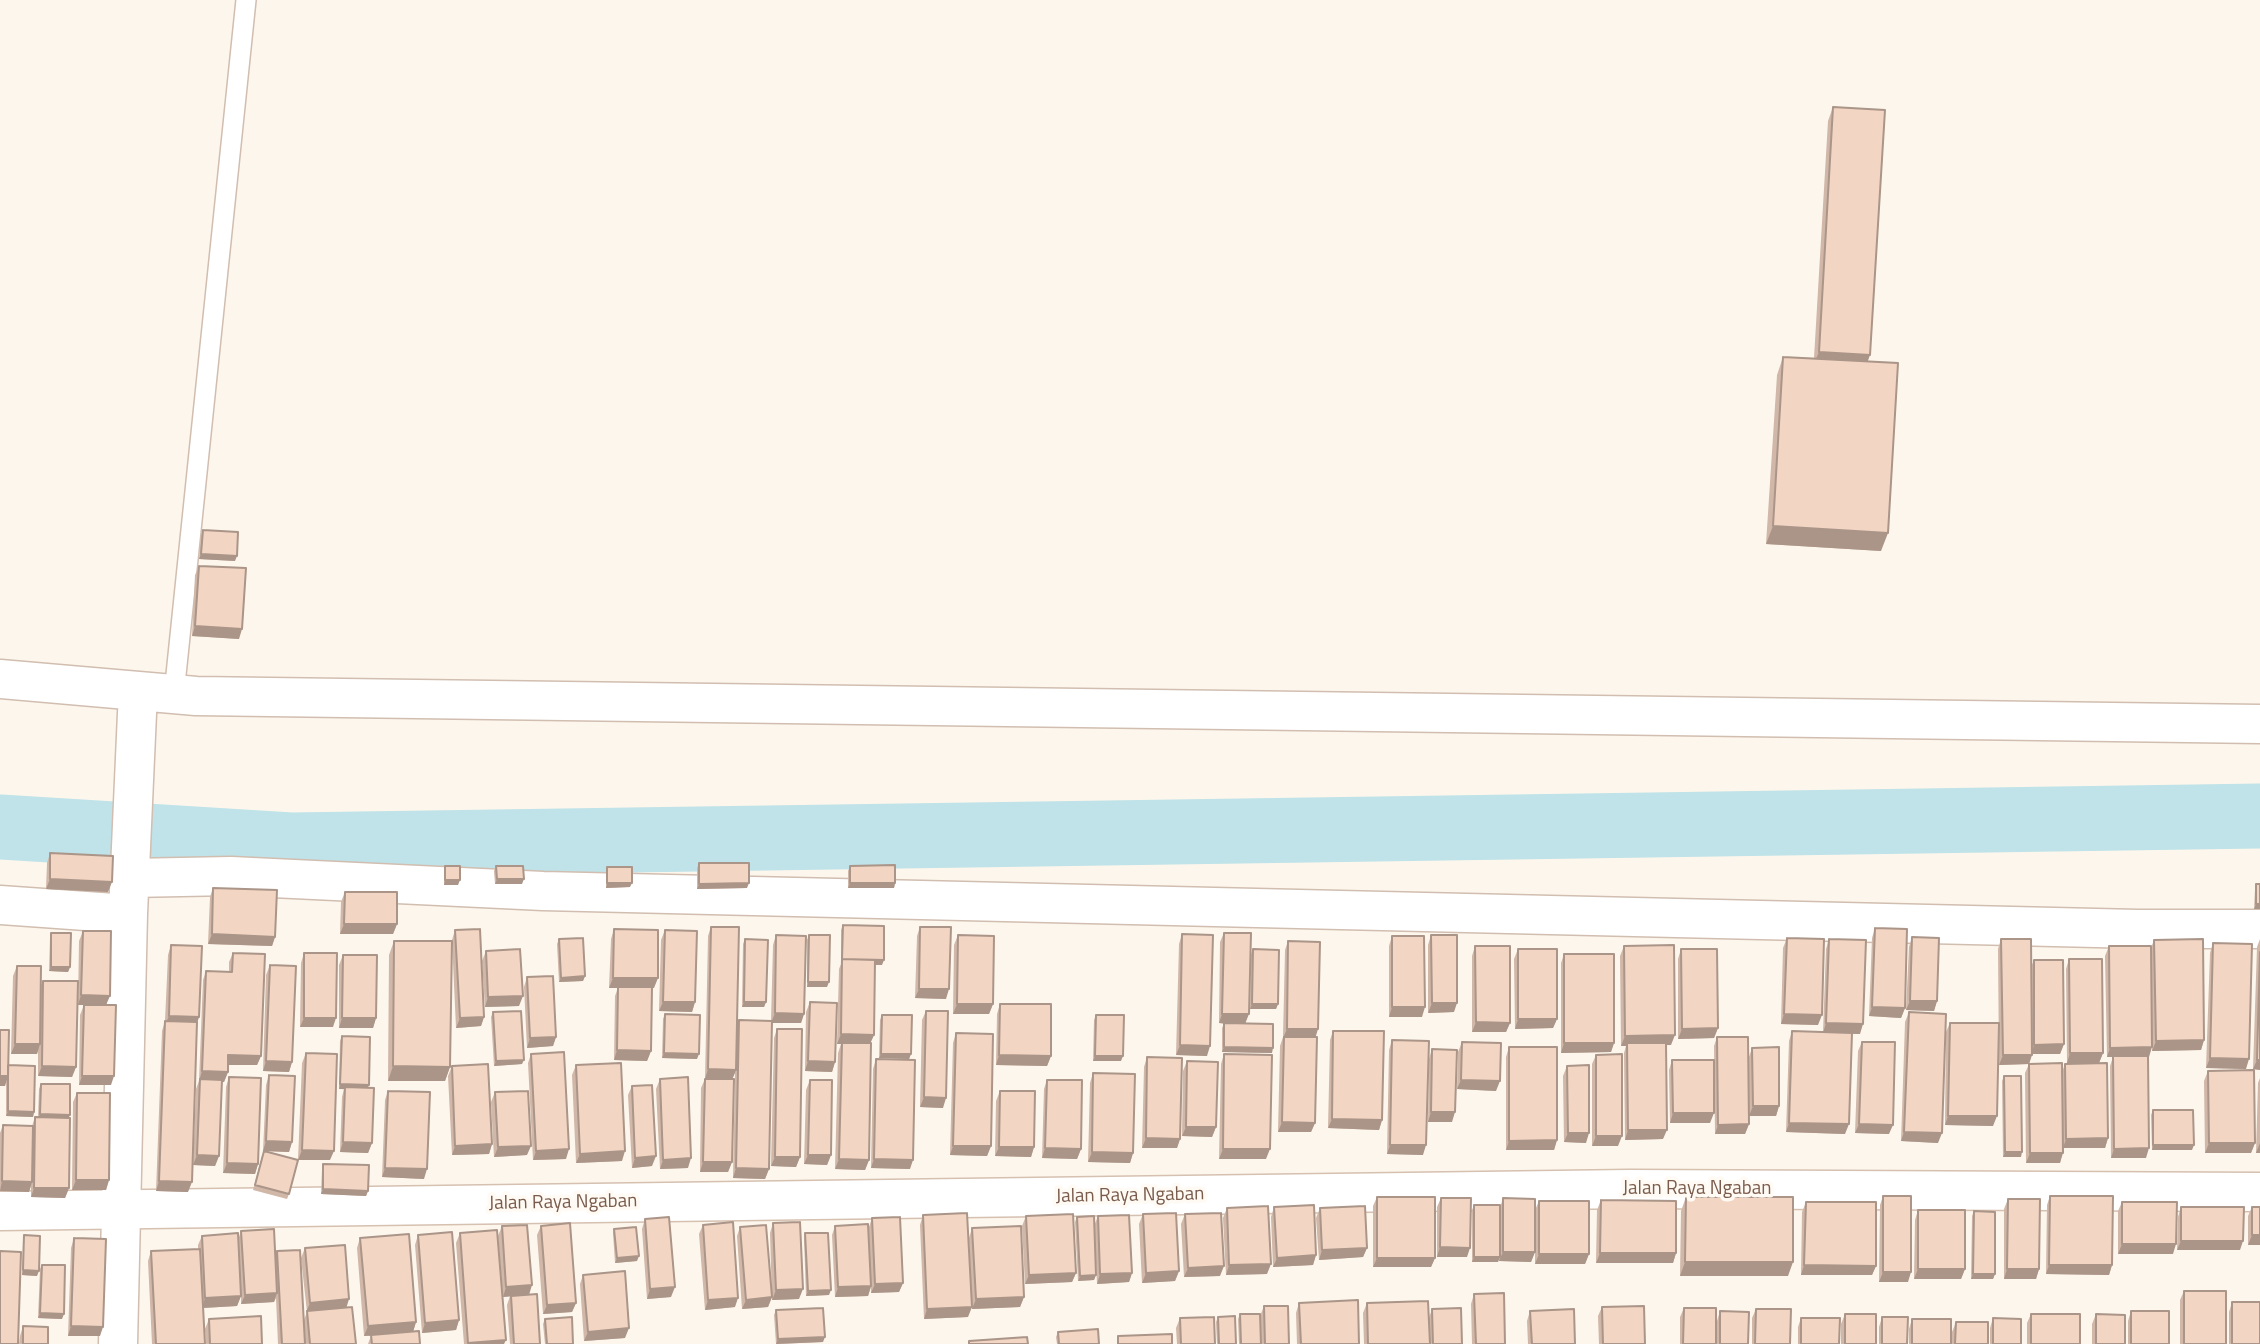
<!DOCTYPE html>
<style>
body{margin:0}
canvas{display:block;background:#fdf6ec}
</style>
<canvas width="2260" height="1344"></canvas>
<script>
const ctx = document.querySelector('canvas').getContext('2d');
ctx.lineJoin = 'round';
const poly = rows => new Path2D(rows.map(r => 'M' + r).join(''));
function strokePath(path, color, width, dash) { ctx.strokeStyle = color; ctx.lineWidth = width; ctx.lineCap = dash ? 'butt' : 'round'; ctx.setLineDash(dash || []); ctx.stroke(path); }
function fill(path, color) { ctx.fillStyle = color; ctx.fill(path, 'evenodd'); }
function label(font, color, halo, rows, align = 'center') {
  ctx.font = font + ' "Titillium Web",sans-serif'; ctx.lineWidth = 7; ctx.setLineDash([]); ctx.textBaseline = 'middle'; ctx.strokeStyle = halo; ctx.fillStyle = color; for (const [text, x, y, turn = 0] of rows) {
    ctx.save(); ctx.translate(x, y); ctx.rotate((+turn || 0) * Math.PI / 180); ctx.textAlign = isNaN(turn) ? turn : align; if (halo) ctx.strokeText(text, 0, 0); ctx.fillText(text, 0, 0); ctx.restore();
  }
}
const river = poly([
 [0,827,291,845,2260,816]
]);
const lane = poly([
 [174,694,246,0]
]);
const street = poly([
 [0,679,196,696,2260,724],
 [131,878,231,876,543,891,2138,929,2260,929],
 [0,905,128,914],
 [118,1344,128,914,138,691]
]);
const secondary = poly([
 [0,1211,1630,1189,2260,1192]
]);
const wall = poly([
 [1833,107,1868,362,1881,551,1766,544,1777,375,1783,357,1814,358,1828,121],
 [203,530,235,561,199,559,201,535],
 [199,566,239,639,192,636,195,575],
 [50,853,108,892,46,889,47,863],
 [699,863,747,888,697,889,697,868],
 [445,866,458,885,444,885,444,871],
 [496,866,522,884,495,884,494,871],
 [850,866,895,883,894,888,848,888,848,871],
 [607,867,630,887,606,888,606,872],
 [2256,884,2260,884,2260,909,2254,909,2255,889],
 [213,888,275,937,272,946,208,944,210,897],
 [345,892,397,924,393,934,340,934,341,902],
 [843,925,882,965,875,965,874,1035,870,1043,869,1160,865,1170,835,1169,838,1053,841,1044,837,1044,839,969,841,964,841,930],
 [711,927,737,1027,739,1020,771,1021,773,945,776,935,804,1014,801,1023,772,1023,769,1169,765,1179,733,1178,735,1073,732,1079,732,1162,728,1172,700,1172,701,1088,705,1079,708,936],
 [920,927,946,999,915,998,917,936],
 [1875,928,1905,1008,1901,1018,1869,1016,1872,938],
 [614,929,654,988,652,988,651,1051,647,1061,614,1060,615,996,618,988,609,988,611,939],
 [455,930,484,1017,481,1026,456,1028,452,940],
 [665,930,695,1002,692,1012,659,1011,661,940],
 [83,931,106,1005,111,1085,79,1085,80,1015,84,1005,78,1005,79,941],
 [51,933,70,967,68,972,49,971,50,938],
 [1224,933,1246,1023,1272,1053,1222,1052,1222,1028,1224,1024,1219,1023,1220,942],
 [1182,934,1207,1056,1176,1055,1179,944],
 [809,935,827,987,807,987,807,940],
 [958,935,993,1004,989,1014,953,1014,954,945],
 [1431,935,1454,1012,1428,1013,1428,945],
 [1392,936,1422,1017,1389,1017,1389,946],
 [1912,937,1937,1001,1934,1011,1906,1010,1909,947],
 [1787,938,1818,1025,1781,1024,1783,948],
 [559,939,585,976,583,981,559,982,557,944],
 [745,939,766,1002,764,1007,742,1007,743,944],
 [1829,939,1860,1034,1852,1034,1845,1134,1786,1132,1789,1041,1792,1031,1823,1032,1826,949],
 [2001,939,2031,967,2034,960,2064,1044,2060,1054,2032,1054,2029,1064,2062,1072,2065,1064,2108,1138,2105,1148,2063,1148,2060,1163,2026,1163,2025,1073,2029,1064,1999,1065,1998,949],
 [2260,939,2260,1070,2253,1069,2257,947],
 [2154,940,2204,1040,2201,1050,2152,1051,2152,1026,2148,1057,2146,1158,2111,1158,2110,1066,2113,1057,2107,1057,2105,956,2109,946,2151,948],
 [394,941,450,1067,445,1081,388,1081,389,955],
 [1288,941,1316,1037,1315,1123,1311,1132,1278,1132,1280,1046,1283,1037,1285,950],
 [2213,943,2246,1069,2206,1068,2210,953],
 [171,945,199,1017,197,1023,188,1192,156,1191,162,1031,165,1021,168,955],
 [1475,946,1510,1023,1506,1032,1472,1032,1472,956],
 [1624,946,1671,1045,1666,1045,1663,1139,1625,1140,1624,1053,1626,1046,1621,1046,1620,956],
 [1253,949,1278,1004,1276,1009,1250,1009,1251,954],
 [1518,949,1557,1019,1553,1028,1515,1029,1514,959],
 [1681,949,1718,1028,1714,1038,1678,1039,1678,959],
 [486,951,519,1006,485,1007,482,961],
 [233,953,261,1056,257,1065,228,1065,228,1072,224,1082,222,1082,219,1156,215,1166,193,1165,196,1089,199,1081,203,980,206,971,229,972,229,962],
 [304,953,333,1027,300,1027,301,963],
 [1564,954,1614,1043,1611,1052,1561,1053,1561,963],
 [343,955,376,1018,373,1028,339,1028,339,965],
 [2069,959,2103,1053,2099,1063,2067,1063,2066,969],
 [270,965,292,1062,289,1072,263,1071,266,975],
 [17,966,41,985,43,981,76,1067,72,1077,38,1076,38,1050,37,1054,11,1054,13,976],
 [527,977,556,1037,553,1046,527,1048,524,987],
 [810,1002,835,1062,832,1072,805,1071,806,1012],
 [1000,1004,1051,1056,1047,1066,996,1065,997,1014],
 [926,1011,943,1108,920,1107,922,1020],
 [493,1012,522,1064,494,1066,491,1017],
 [1909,1012,1938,1143,1901,1141,1905,1022],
 [665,1014,697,1059,662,1058,663,1019],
 [882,1015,911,1054,909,1059,879,1058,880,1020],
 [1096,1015,1121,1061,1093,1061,1094,1020],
 [1950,1023,1993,1126,1945,1125,1946,1032],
 [777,1029,800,1157,796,1167,771,1166,774,1038],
 [1333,1031,1382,1120,1379,1130,1328,1128,1330,1040],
 [956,1033,991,1146,987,1156,950,1155,953,1043],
 [342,1036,369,1085,367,1088,372,1143,368,1153,340,1152,342,1097,344,1089,339,1089,340,1041],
 [1717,1037,1749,1124,1745,1134,1715,1134,1714,1046],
 [1392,1040,1423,1155,1387,1154,1389,1050],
 [1462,1042,1496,1091,1457,1089,1458,1052],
 [1862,1042,1889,1134,1855,1133,1858,1051],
 [1509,1047,1557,1140,1554,1150,1506,1150,1506,1057],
 [1752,1048,1779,1106,1776,1116,1749,1116,1749,1057],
 [1432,1049,1452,1122,1428,1122,1429,1059],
 [306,1053,330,1160,298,1160,302,1063],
 [531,1054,566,1159,533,1160,528,1063],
 [1224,1054,1266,1159,1219,1159,1221,1064],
 [1596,1055,1618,1146,1592,1146,1592,1064],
 [1147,1057,1180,1139,1177,1148,1142,1148,1144,1067],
 [876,1059,910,1169,871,1168,873,1069],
 [1672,1060,1710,1123,1670,1123,1669,1070],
 [1187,1061,1216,1127,1212,1137,1182,1136,1183,1071],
 [8,1065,34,1112,33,1117,6,1116,6,1082,5,1086],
 [576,1065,622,1161,576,1163,572,1075],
 [452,1066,492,1144,489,1154,452,1155,448,1076],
 [1567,1066,1586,1143,1564,1142,1563,1076],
 [2208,1071,2255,1143,2251,1153,2205,1153,2204,1081],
 [1093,1073,1133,1153,1130,1163,1088,1162,1090,1083],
 [269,1075,292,1142,289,1152,263,1151,266,1085],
 [2004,1076,2021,1157,2003,1157,2002,1081],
 [229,1077,258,1164,255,1174,223,1173,226,1087],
 [2260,1078,2260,1153,2256,1153,2258,1083],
 [660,1079,688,1168,660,1169,656,1089],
 [810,1080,831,1155,827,1165,804,1164,806,1090],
 [1047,1080,1081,1149,1077,1159,1042,1158,1044,1089],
 [41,1084,69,1118,69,1188,65,1198,31,1197,31,1186,29,1192,0,1191,0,1133,3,1125,32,1126,35,1117,38,1117,39,1089],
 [632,1086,652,1166,632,1168,628,1095],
 [388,1091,424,1179,382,1177,385,1100],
 [1000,1091,1034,1147,1031,1157,995,1156,996,1101],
 [495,1092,527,1155,494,1157,491,1102],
 [77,1093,109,1180,106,1190,72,1190,73,1102],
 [2153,1110,2192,1150,2152,1150,2151,1115],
 [262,1156,289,1194,287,1199,253,1190],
 [323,1164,368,1191,366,1196,321,1194,322,1169],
 [1883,1196,1908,1282,1879,1282,1880,1205],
 [2050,1196,2112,1265,2109,1275,2046,1274,2047,1205],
 [1377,1197,1435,1258,1431,1267,1373,1267,1373,1206],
 [1686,1197,1788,1276,1680,1276,1681,1211],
 [1441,1198,1467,1257,1437,1257,1437,1207],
 [1503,1198,1535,1252,1531,1262,1499,1261,1499,1257,1498,1262,1472,1262,1472,1210,1474,1205,1500,1208],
 [2008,1199,2039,1269,2036,1279,2004,1279,2004,1209],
 [1601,1200,1676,1253,1673,1263,1596,1263,1597,1210],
 [1539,1201,1589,1254,1585,1264,1535,1264,1535,1210],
 [1806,1202,1876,1266,1872,1275,1801,1275,1802,1212],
 [2122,1202,2173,1254,2118,1254,2118,1211],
 [1274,1207,1316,1255,1313,1265,1273,1267,1271,1217],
 [2181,1207,2240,1250,2177,1250,2178,1217],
 [2252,1207,2260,1207,2260,1245,2248,1245,2248,1216],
 [1227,1208,1267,1274,1226,1275,1223,1218],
 [1320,1208,1367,1248,1363,1257,1319,1260,1316,1218],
 [1918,1210,1965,1269,1961,1279,1914,1279,1915,1220],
 [1974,1211,1995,1274,1993,1279,1971,1279,1972,1216],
 [1143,1214,1179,1271,1175,1281,1142,1283,1139,1224],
 [1185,1214,1220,1276,1184,1277,1181,1224],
 [923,1215,968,1317,924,1319,920,1225],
 [1026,1216,1076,1273,1072,1282,1025,1284,1022,1226],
 [1098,1216,1132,1273,1129,1282,1097,1284,1095,1240,1096,1275,1094,1280,1078,1281,1075,1222,1077,1217,1094,1226],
 [872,1218,903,1283,899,1292,871,1293,871,1287,868,1296,835,1297,832,1235,835,1226,869,1227],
 [645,1219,671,1297,647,1299,642,1229],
 [773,1223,799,1299,772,1300,770,1233],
 [703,1225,735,1307,705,1310,699,1234],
 [502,1226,529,1295,540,1344,510,1344,507,1305,510,1296,503,1297,498,1236],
 [541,1226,576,1303,572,1312,543,1314,537,1235],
 [740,1227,772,1297,768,1307,742,1309,737,1236],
 [972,1228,1024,1297,1020,1307,972,1309,969,1238],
 [614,1229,637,1261,615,1263,613,1233],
 [241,1231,275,1256,277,1251,304,1320,307,1312,301,1258,305,1248,346,1307,356,1344,278,1344,276,1298,274,1302,241,1304,241,1296,237,1306,203,1308,205,1344,152,1344,148,1261,151,1251,198,1249,198,1245,202,1236,238,1240],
 [460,1233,504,1344,464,1344,456,1243],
 [805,1233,829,1295,806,1296,804,1238],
 [24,1235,37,1276,22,1275,23,1240],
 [418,1235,459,1320,456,1330,422,1333,415,1245],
 [74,1238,100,1336,68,1336,71,1248],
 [360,1238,416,1322,413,1332,420,1344,368,1344,371,1336,364,1336,357,1248],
 [42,1265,62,1319,38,1318,40,1269],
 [583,1275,625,1338,584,1341,580,1284],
 [2184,1291,2226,1344,2180,1344,2180,1300],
 [1474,1294,1505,1344,1472,1344,1471,1304],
 [2232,1302,2260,1344,2229,1344,2229,1312],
 [1299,1303,1359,1344,1297,1344,1296,1313],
 [1367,1303,1429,1318,1432,1309,1462,1344,1364,1344,1363,1313],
 [1264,1306,1289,1344,1261,1344,1260,1316],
 [1602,1307,1645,1344,1599,1344,1598,1316],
 [1684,1308,1716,1344,1680,1344,1680,1317],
 [1756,1309,1790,1344,1752,1344,1752,1318],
 [776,1310,823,1342,776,1344,774,1315],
 [1530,1311,1575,1344,1528,1344,1527,1321],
 [1720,1311,1748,1344,1716,1344,1717,1321],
 [2131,1311,2169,1344,2128,1344,2128,1321],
 [1240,1314,1261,1344,1239,1344,1238,1319],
 [1845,1314,1876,1344,1841,1344,1841,1324],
 [2031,1314,2080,1344,2027,1344,2027,1323],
 [2096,1314,2125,1344,2092,1344,2092,1324],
 [1218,1317,1236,1344,1217,1344,1216,1322],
 [1882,1317,1907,1344,1879,1344,1879,1327],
 [1180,1318,1215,1344,1177,1344,1176,1328],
 [1801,1318,1839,1344,1798,1344,1798,1327],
 [1993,1318,2021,1344,1990,1344,1990,1328],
 [209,1319,262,1344,206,1344,205,1329],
 [545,1319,573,1344,545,1344,543,1324],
 [1912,1319,1951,1344,1909,1344,1909,1329],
 [1956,1322,1988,1344,1952,1344,1952,1332],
 [23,1326,48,1344,19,1344,20,1336],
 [1058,1332,1099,1344,1057,1344,1056,1337]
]);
const shadedWall = poly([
 [1819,352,1870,355,1865,369,1813,366],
 [1773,526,1888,533,1881,551,1766,544],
 [201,554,237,556,235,561,199,559],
 [195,626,242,629,239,639,192,636],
 [50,879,112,882,108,892,46,889],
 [497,879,524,879,522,884,495,884],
 [445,880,460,880,458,885,444,885],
 [607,883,632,883,630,887,606,888],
 [749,883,747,888,697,889,699,884],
 [850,883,895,883,894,888,848,888],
 [2256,904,2260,904,2260,909,2254,909],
 [344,924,397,924,393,934,340,934],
 [212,934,275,937,272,946,208,944],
 [842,959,884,960,882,965,842,964,842,959,841,964],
 [51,967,70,967,68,972,49,971],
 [585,976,583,981,559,982,561,978],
 [613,978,658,978,654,988,609,988],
 [808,982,829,982,827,987,807,987],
 [919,989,949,989,946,999,915,998],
 [81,995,110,996,106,1005,78,1005],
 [523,996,519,1006,485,1007,488,997],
 [1910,1001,1937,1001,1934,1011,1906,1010],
 [663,1002,695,1002,692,1012,659,1011],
 [744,1002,766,1002,764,1007,742,1007],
 [1432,1003,1457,1003,1454,1012,1428,1013],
 [957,1004,993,1004,989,1014,953,1014],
 [1252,1004,1278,1004,1276,1009,1250,1009],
 [1392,1007,1425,1007,1422,1017,1389,1017],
 [1872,1007,1905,1008,1901,1018,1869,1016],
 [775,1013,804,1014,801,1023,771,1023],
 [1222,1014,1249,1014,1245,1024,1219,1023],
 [1784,1014,1822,1015,1818,1025,1781,1024],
 [169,1016,199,1017,196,1026,165,1025],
 [484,1017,481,1026,456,1028,460,1018],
 [304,1018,336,1018,333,1027,300,1027],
 [342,1018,376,1018,373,1028,339,1028],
 [1518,1019,1557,1019,1553,1028,1515,1029],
 [1476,1022,1510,1023,1506,1032,1472,1032],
 [1826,1023,1863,1024,1860,1034,1823,1033],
 [1718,1028,1714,1038,1678,1039,1682,1029],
 [1287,1029,1318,1029,1315,1039,1283,1038],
 [841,1034,874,1035,870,1044,837,1044],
 [1675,1035,1671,1045,1627,1046,1627,1043,1626,1046,1621,1046,1625,1036],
 [556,1037,553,1046,527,1048,530,1038],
 [2204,1040,2201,1050,2152,1051,2156,1041],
 [1564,1043,1614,1043,1611,1052,1561,1053],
 [15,1044,40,1044,37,1054,11,1054],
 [2064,1044,2060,1054,2031,1054,2034,1045],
 [1180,1045,1210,1046,1207,1056,1176,1055],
 [1224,1047,1273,1048,1272,1053,1222,1052],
 [2152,1047,2149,1057,2107,1057,2110,1048],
 [617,1050,651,1051,647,1061,614,1060],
 [664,1053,699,1054,697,1059,662,1058],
 [2070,1053,2103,1053,2099,1063,2067,1063],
 [881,1054,911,1054,909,1059,879,1058],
 [228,1055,261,1056,257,1065,225,1065],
 [999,1055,1051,1056,1047,1066,996,1065],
 [2003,1055,2032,1055,2029,1064,1999,1065],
 [1095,1056,1123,1056,1121,1061,1093,1061],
 [2210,1058,2249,1059,2246,1069,2206,1068],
 [524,1060,522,1064,494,1066,496,1061],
 [2257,1060,2260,1060,2260,1070,2253,1069],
 [266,1061,292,1062,289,1072,263,1071],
 [808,1061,835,1062,832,1072,805,1071],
 [42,1066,76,1067,72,1077,38,1076],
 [393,1066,450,1067,445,1081,388,1081],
 [708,1069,736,1070,732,1080,705,1079],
 [202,1071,228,1072,224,1082,199,1081],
 [0,1076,8,1076,5,1086,0,1086],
 [82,1076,114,1076,111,1085,79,1085],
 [1461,1080,1500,1081,1496,1091,1457,1089],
 [340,1084,369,1085,367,1090,339,1089],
 [924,1097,946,1098,943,1108,920,1107],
 [1753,1106,1779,1106,1776,1116,1749,1116],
 [8,1111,34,1112,33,1117,6,1116],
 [1431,1112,1455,1112,1452,1122,1428,1122],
 [1673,1113,1714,1113,1710,1123,1670,1123],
 [40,1114,70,1115,68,1119,38,1119],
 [1948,1116,1997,1116,1993,1126,1945,1125],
 [1332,1119,1382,1120,1379,1130,1328,1128],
 [1282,1122,1315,1123,1311,1132,1278,1132],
 [1789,1123,1849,1124,1845,1134,1786,1132],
 [1749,1124,1745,1134,1715,1134,1718,1125],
 [1859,1124,1893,1125,1889,1134,1855,1133],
 [1186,1127,1216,1127,1212,1137,1182,1136],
 [1628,1130,1667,1130,1663,1139,1625,1140],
 [1904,1132,1942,1133,1938,1143,1901,1141],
 [1568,1133,1589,1133,1586,1143,1564,1142],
 [1596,1136,1622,1136,1618,1146,1592,1146],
 [1146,1138,1180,1139,1177,1148,1142,1148],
 [2108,1138,2105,1148,2063,1148,2066,1139],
 [1557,1140,1554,1150,1506,1150,1509,1141],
 [266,1141,292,1142,289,1152,263,1151],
 [343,1142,372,1143,368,1153,340,1152],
 [2209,1143,2255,1143,2251,1153,2205,1153],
 [2260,1143,2260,1153,2256,1153],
 [492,1144,489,1154,452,1155,455,1146],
 [1390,1145,1426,1145,1423,1155,1387,1154],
 [2153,1145,2194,1145,2192,1150,2152,1150],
 [531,1146,527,1155,494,1157,498,1147],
 [953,1146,991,1146,987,1156,950,1155],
 [999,1147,1034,1147,1031,1157,995,1156],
 [1045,1148,1081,1149,1077,1159,1042,1158],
 [2149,1148,2146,1158,2111,1158,2114,1149],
 [569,1149,566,1159,533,1160,536,1151],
 [1223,1149,1270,1149,1266,1159,1219,1159],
 [302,1150,334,1151,330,1160,298,1160],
 [625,1151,622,1161,576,1163,580,1154],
 [1092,1152,1133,1153,1130,1163,1088,1162],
 [2005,1152,2022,1152,2021,1157,2003,1157],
 [2030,1153,2063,1153,2060,1163,2026,1163],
 [197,1155,219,1156,215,1166,193,1165],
 [808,1155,831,1155,827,1165,804,1164],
 [656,1156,652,1166,632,1168,635,1158],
 [775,1157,800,1157,796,1167,771,1166],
 [691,1158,688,1168,660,1169,663,1160],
 [839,1159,869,1160,865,1170,835,1169],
 [874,1159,913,1160,910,1169,871,1168],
 [703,1162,732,1162,728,1172,700,1172],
 [227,1163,258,1164,255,1174,223,1173],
 [385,1168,427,1169,424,1179,382,1177],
 [736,1168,769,1169,765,1179,733,1178],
 [76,1180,109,1180,106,1190,72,1190],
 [2,1181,32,1182,29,1192,0,1191],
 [159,1181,192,1182,188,1192,156,1191],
 [34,1188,69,1188,65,1198,31,1197],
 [323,1189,368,1191,366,1196,321,1194],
 [2252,1235,2260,1235,2260,1245,2248,1245],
 [2181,1241,2243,1241,2240,1250,2177,1250],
 [2122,1244,2176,1244,2173,1254,2118,1254],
 [1440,1247,1470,1248,1467,1257,1437,1257],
 [1367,1248,1363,1257,1319,1260,1322,1250],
 [1503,1252,1535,1252,1531,1262,1499,1261],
 [1600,1253,1676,1253,1673,1263,1596,1263],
 [1539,1254,1589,1254,1585,1264,1535,1264],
 [1316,1255,1313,1265,1273,1267,1277,1258],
 [639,1256,637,1261,615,1263,617,1258],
 [1474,1257,1500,1257,1498,1262,1472,1262],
 [1377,1258,1435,1258,1431,1267,1373,1267],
 [1685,1262,1793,1262,1788,1276,1680,1276],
 [1271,1264,1267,1274,1226,1275,1229,1265],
 [1804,1265,1876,1266,1872,1275,1801,1275],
 [2049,1265,2112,1265,2109,1275,2046,1274],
 [1224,1266,1220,1276,1184,1277,1188,1268],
 [1918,1269,1965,1269,1961,1279,1914,1279],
 [2007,1269,2039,1269,2036,1279,2004,1279],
 [23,1270,39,1271,37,1276,22,1275],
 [1179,1271,1175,1281,1142,1283,1146,1273],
 [1883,1272,1911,1272,1908,1282,1879,1282],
 [1076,1273,1072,1282,1025,1284,1029,1275],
 [1132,1273,1129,1282,1097,1284,1100,1274],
 [1973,1274,1995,1274,1993,1279,1971,1279],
 [1096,1275,1094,1280,1078,1281,1080,1276],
 [903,1283,899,1292,871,1293,875,1284],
 [532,1285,529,1295,503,1297,506,1287],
 [871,1286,868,1296,835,1297,838,1287],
 [675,1287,671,1297,647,1299,650,1289],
 [803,1289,799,1299,772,1300,776,1290],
 [831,1290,829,1295,806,1296,808,1291],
 [277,1293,274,1302,241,1304,245,1295],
 [241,1296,237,1306,202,1308,205,1298],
 [772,1297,768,1307,742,1309,746,1300],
 [1024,1297,1020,1307,972,1309,976,1299],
 [738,1298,735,1307,705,1310,708,1300],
 [349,1299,346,1309,306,1312,310,1303],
 [576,1303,572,1312,543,1314,547,1305],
 [972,1307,968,1317,924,1319,927,1309],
 [40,1313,64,1314,62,1319,38,1318],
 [459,1320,456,1330,422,1333,425,1323],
 [416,1322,413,1332,364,1336,368,1326],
 [71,1326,103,1327,100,1336,68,1336],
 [629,1328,625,1338,584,1341,588,1332],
 [825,1337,823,1342,776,1344,778,1339],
 [506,1340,504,1344,468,1344,468,1343]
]);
const building = poly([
 [1833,107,1885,110,1870,355,1819,352,1833,107],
 [1783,357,1898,363,1888,533,1773,526,1783,357],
 [203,530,238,532,237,556,201,554,203,530],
 [199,566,246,568,242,629,195,626,199,566],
 [50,853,113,856,112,882,50,879,50,853],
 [699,863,749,863,749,883,699,884,699,863],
 [895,865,895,883,850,883,850,866,895,865],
 [445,866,460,866,460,880,445,880,445,866],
 [496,866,523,866,524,879,497,879,496,866],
 [607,867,632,867,632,883,607,883,607,867],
 [2256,884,2260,884,2260,904,2256,904,2256,884],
 [213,888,277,890,275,937,212,934,213,888],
 [345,892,397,892,397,924,344,924,345,892],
 [843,925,884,926,884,960,842,959,843,925],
 [711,927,739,927,736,1070,708,1069,711,927],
 [920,927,951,927,949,989,919,989,920,927],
 [1875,928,1907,929,1905,1008,1872,1007,1875,928],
 [480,929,484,1017,460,1018,455,930,480,929],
 [614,929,658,930,658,978,613,978,614,929],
 [665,930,697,931,695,1002,663,1002,665,930],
 [83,931,111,931,110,996,81,995,83,931],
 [51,933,71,933,70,967,51,967,51,933],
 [1224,933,1251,933,1249,1014,1222,1014,1224,933],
 [1182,934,1213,935,1210,1046,1180,1045,1182,934],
 [776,935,806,936,804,1014,775,1013,776,935],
 [809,935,830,935,829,982,808,982,809,935],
 [958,935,994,936,993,1004,957,1004,958,935],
 [1431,935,1457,935,1457,1003,1432,1003,1431,935],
 [1392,936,1424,936,1425,1007,1392,1007,1392,936],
 [1912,937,1939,938,1937,1001,1910,1001,1912,937],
 [583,938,585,976,561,978,559,939,583,938],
 [1787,938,1824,939,1822,1015,1784,1014,1787,938],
 [745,939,768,940,766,1002,744,1002,745,939],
 [1829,939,1866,940,1863,1024,1826,1023,1829,939],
 [2001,939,2031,939,2032,1055,2003,1055,2001,939],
 [2203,939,2204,1040,2156,1041,2154,940,2203,939],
 [394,941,452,941,450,1067,393,1066,394,941],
 [1288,941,1320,942,1318,1029,1287,1029,1288,941],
 [2213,943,2252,944,2249,1059,2210,1058,2213,943],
 [171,945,202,946,199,1017,169,1016,171,945],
 [1674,945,1675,1035,1625,1036,1624,946,1674,945],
 [1475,946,1510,946,1510,1023,1476,1022,1475,946],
 [2109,946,2151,946,2152,1047,2110,1048,2109,946],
 [520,949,523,996,488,997,486,951,520,949],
 [1253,949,1279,950,1278,1004,1252,1004,1253,949],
 [1518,949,1557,949,1557,1019,1518,1019,1518,949],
 [1681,949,1717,949,1718,1028,1682,1029,1681,949],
 [2260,952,2260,1060,2257,1060,2260,952],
 [233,953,265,954,261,1056,228,1055,228,1072,202,1071,206,971,232,972,233,953],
 [304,953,337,953,336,1018,304,1018,304,953],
 [1564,954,1614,954,1614,1043,1564,1043,1564,954],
 [343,955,377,955,376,1018,342,1018,343,955],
 [842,959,875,960,874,1035,841,1034,842,959],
 [2069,959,2102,959,2103,1053,2070,1053,2069,959],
 [2034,960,2063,960,2064,1044,2034,1045,2034,960],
 [270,965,296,966,292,1062,266,1061,270,965],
 [17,966,41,966,40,1044,15,1044,17,966],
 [553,976,556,1037,530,1038,527,977,553,976],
 [43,981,78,981,76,1067,42,1066,43,981],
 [618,987,652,987,651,1051,617,1050,618,987],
 [810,1002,837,1003,835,1062,808,1061,810,1002],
 [1000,1004,1051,1004,1051,1056,999,1055,1000,1004],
 [84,1005,116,1005,114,1076,82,1076,84,1005],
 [521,1011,524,1060,496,1061,493,1012,521,1011],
 [926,1011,948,1011,946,1098,924,1097,926,1011],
 [1909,1012,1946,1014,1942,1133,1904,1132,1909,1012],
 [665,1014,700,1015,699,1054,664,1053,665,1014],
 [882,1015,912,1015,911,1054,881,1054,882,1015],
 [1096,1015,1124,1015,1123,1056,1095,1056,1096,1015],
 [739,1020,772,1021,769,1169,736,1168,739,1020],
 [165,1021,197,1022,192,1182,159,1181,165,1021],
 [1224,1023,1273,1024,1273,1048,1224,1047,1224,1023],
 [1950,1023,1999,1023,1997,1116,1948,1116,1950,1023],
 [777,1029,802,1029,800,1157,775,1157,777,1029],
 [0,1030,9,1030,8,1076,0,1076,0,1030],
 [1333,1031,1384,1031,1382,1120,1332,1119,1333,1031],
 [1792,1031,1852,1033,1849,1124,1789,1123,1792,1031],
 [956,1033,993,1034,991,1146,953,1146,956,1033],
 [342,1036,370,1037,369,1085,340,1084,342,1036],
 [1284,1037,1317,1037,1315,1123,1282,1122,1284,1037],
 [1717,1037,1748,1037,1749,1124,1718,1125,1717,1037],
 [1392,1040,1429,1041,1426,1145,1390,1145,1392,1040],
 [1462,1042,1501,1043,1500,1081,1461,1080,1462,1042],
 [1862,1042,1895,1042,1893,1125,1859,1124,1862,1042],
 [842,1043,871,1043,869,1160,839,1159,842,1043],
 [1627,1043,1666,1043,1667,1130,1628,1130,1627,1043],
 [1509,1047,1557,1047,1557,1140,1509,1141,1509,1047],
 [1779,1047,1779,1106,1753,1106,1752,1048,1779,1047],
 [1432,1049,1457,1050,1455,1112,1431,1112,1432,1049],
 [564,1052,569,1149,536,1151,531,1054,564,1052],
 [306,1053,337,1054,334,1151,302,1150,306,1053],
 [1224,1054,1272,1055,1270,1149,1223,1149,1224,1054],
 [1622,1054,1622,1136,1596,1136,1596,1055,1622,1054],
 [2113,1056,2148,1056,2149,1148,2114,1149,2113,1056],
 [1147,1057,1182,1058,1180,1139,1146,1138,1147,1057],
 [876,1059,915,1060,913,1160,874,1159,876,1059],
 [1672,1060,1714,1060,1714,1113,1673,1113,1672,1060],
 [1187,1061,1218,1062,1216,1127,1186,1127,1187,1061],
 [621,1063,625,1151,580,1154,576,1065,621,1063],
 [2062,1063,2063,1153,2030,1153,2029,1064,2062,1063],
 [2107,1063,2108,1138,2066,1139,2065,1064,2107,1063],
 [488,1064,492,1144,455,1146,452,1066,488,1064],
 [8,1065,35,1066,34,1112,8,1111,8,1065],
 [1589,1065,1589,1133,1568,1133,1567,1066,1589,1065],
 [2254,1070,2255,1143,2209,1143,2208,1071,2254,1070],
 [1093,1073,1135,1074,1133,1153,1092,1152,1093,1073],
 [269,1075,295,1076,292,1142,266,1141,269,1075],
 [2004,1076,2021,1076,2022,1152,2005,1152,2004,1076],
 [229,1077,261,1078,258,1164,227,1163,229,1077],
 [688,1077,691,1158,663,1160,660,1079,688,1077],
 [200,1079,222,1080,219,1156,197,1155,200,1079],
 [705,1079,734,1079,732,1162,703,1162,705,1079],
 [810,1080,832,1080,831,1155,808,1155,810,1080],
 [1047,1080,1082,1080,1081,1149,1045,1148,1047,1080],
 [41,1084,70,1084,70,1115,40,1114,41,1084],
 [652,1085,656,1156,635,1158,632,1086,652,1085],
 [345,1087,374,1088,372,1143,343,1142,345,1087],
 [388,1091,430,1092,427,1169,385,1168,388,1091],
 [528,1091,531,1146,498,1147,495,1092,528,1091],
 [1000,1091,1035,1091,1034,1147,999,1147,1000,1091],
 [77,1093,110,1093,109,1180,76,1180,77,1093],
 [2153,1110,2193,1110,2194,1145,2153,1145,2153,1110],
 [35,1117,70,1118,69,1188,34,1188,35,1117],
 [3,1125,33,1126,32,1182,2,1181,3,1125],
 [264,1151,298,1160,289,1194,255,1185,264,1151],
 [323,1164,369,1165,368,1191,323,1189,323,1164],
 [1883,1196,1911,1196,1911,1272,1883,1272,1883,1196],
 [2050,1196,2113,1196,2112,1265,2049,1265,2050,1196],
 [1377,1197,1435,1197,1435,1258,1377,1258,1377,1197],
 [1686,1197,1793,1197,1793,1262,1685,1262,1686,1197],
 [1441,1198,1471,1198,1470,1248,1440,1247,1441,1198],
 [1503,1198,1535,1199,1535,1252,1503,1252,1503,1198],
 [2008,1199,2040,1199,2039,1269,2007,1269,2008,1199],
 [1601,1200,1676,1201,1676,1253,1600,1253,1601,1200],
 [1539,1201,1589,1201,1589,1254,1539,1254,1539,1201],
 [1806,1202,1876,1202,1876,1266,1804,1265,1806,1202],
 [2122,1202,2177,1202,2176,1244,2122,1244,2122,1202],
 [1314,1205,1316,1255,1277,1258,1274,1207,1314,1205],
 [1474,1205,1500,1205,1500,1257,1474,1257,1474,1205],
 [1268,1206,1271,1264,1229,1265,1227,1208,1268,1206],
 [1365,1206,1367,1248,1322,1250,1320,1208,1365,1206],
 [2181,1207,2244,1207,2243,1241,2181,1241,2181,1207],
 [2252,1207,2260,1207,2260,1235,2252,1235,2252,1207],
 [1918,1210,1965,1210,1965,1269,1918,1269,1918,1210],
 [1974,1211,1995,1212,1995,1274,1973,1274,1974,1211],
 [967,1213,972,1307,927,1309,923,1215,967,1213],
 [1176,1213,1179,1271,1146,1273,1143,1214,1176,1213],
 [1221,1213,1224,1266,1188,1268,1185,1214,1221,1213],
 [1073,1214,1076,1273,1029,1275,1026,1216,1073,1214],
 [1129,1215,1132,1273,1100,1274,1098,1216,1129,1215],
 [1094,1216,1096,1275,1080,1276,1077,1217,1094,1216],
 [669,1217,675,1287,650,1289,645,1219,669,1217],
 [900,1217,903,1283,875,1284,872,1218,900,1217],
 [733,1222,738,1298,708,1300,703,1225,733,1222],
 [800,1222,803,1289,776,1290,773,1223,800,1222],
 [570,1223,576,1303,547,1305,541,1226,570,1223],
 [868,1224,871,1286,838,1287,835,1226,868,1224],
 [527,1225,532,1285,506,1287,502,1226,527,1225],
 [766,1225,772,1297,746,1300,740,1227,766,1225],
 [1021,1226,1024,1297,976,1299,972,1228,1021,1226],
 [636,1227,639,1256,617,1258,614,1229,636,1227],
 [274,1229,277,1293,245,1295,241,1231,274,1229],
 [497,1230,506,1340,468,1343,460,1233,497,1230],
 [452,1232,459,1320,425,1323,418,1235,452,1232],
 [238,1233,241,1296,205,1298,202,1236,238,1233],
 [805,1233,828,1233,831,1290,808,1291,805,1233],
 [409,1234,416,1322,368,1326,360,1238,409,1234],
 [24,1235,40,1236,39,1271,23,1270,24,1235],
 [74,1238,106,1239,103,1327,71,1326,74,1238],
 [345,1245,349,1299,310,1303,305,1248,345,1245],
 [200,1249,205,1344,156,1344,151,1251,200,1249],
 [300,1250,305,1344,282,1344,277,1251,300,1250],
 [0,1251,21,1252,18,1344,0,1344,0,1251],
 [42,1265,65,1265,64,1314,40,1313,42,1265],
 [625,1271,629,1328,588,1332,583,1275,625,1271],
 [2184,1291,2226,1291,2226,1344,2184,1344,2184,1291],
 [1504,1293,1505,1344,1476,1344,1474,1294,1504,1293],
 [537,1294,540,1344,514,1344,511,1296,537,1294],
 [1358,1300,1359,1344,1301,1344,1299,1303,1358,1300],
 [1428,1301,1430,1344,1368,1344,1367,1303,1428,1301],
 [2232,1302,2260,1302,2260,1344,2232,1344,2232,1302],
 [1264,1306,1288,1306,1289,1344,1265,1344,1264,1306],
 [1644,1306,1645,1344,1603,1344,1602,1307,1644,1306],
 [352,1307,356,1344,310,1344,307,1311,352,1307],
 [823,1308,825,1337,778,1339,776,1310,823,1308],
 [1461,1308,1462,1344,1433,1344,1432,1309,1461,1308],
 [1684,1308,1716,1308,1716,1344,1683,1344,1684,1308],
 [1574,1309,1575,1344,1532,1344,1530,1311,1574,1309],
 [1756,1309,1791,1309,1790,1344,1755,1344,1756,1309],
 [1720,1311,1749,1312,1748,1344,1720,1344,1720,1311],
 [2131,1311,2169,1311,2169,1344,2131,1344,2131,1311],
 [1240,1314,1260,1314,1261,1344,1241,1344,1240,1314],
 [1845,1314,1876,1314,1876,1344,1845,1344,1845,1314],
 [2031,1314,2080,1314,2080,1344,2031,1344,2031,1314],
 [2096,1314,2125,1315,2125,1344,2096,1344,2096,1314],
 [261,1316,262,1344,210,1344,209,1319,261,1316],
 [1235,1316,1236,1344,1219,1344,1218,1317,1235,1316],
 [572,1317,573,1344,547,1344,545,1319,572,1317],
 [1214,1317,1215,1344,1181,1344,1180,1318,1214,1317],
 [1882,1317,1908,1317,1907,1344,1882,1344,1882,1317],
 [1801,1318,1840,1318,1839,1344,1801,1344,1801,1318],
 [1993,1318,2021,1319,2021,1344,1993,1344,1993,1318],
 [1912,1319,1951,1319,1951,1344,1912,1344,1912,1319],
 [1956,1322,1988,1322,1988,1344,1955,1344,1956,1322],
 [23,1326,48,1327,48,1344,23,1344,23,1326],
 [1098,1329,1099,1344,1059,1344,1058,1332,1098,1329],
 [419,1331,420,1344,372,1344,371,1335,419,1331],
 [1172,1334,1172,1344,1118,1344,1118,1336,1172,1334],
 [1027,1337,1028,1344,969,1344,969,1341,1027,1337]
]);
const streetNames = [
 ["Jalan Raya Ngaban",1697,1189],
 ["Jalan Raya Ngaban",1130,1196,-1],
 ["Jalan Raya Ngaban",563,1203,-1]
];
strokePath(river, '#bfe3e8', 65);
strokePath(lane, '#d1beb0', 22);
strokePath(street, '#d1beb0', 41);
strokePath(secondary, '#d6c0b0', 41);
strokePath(lane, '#fff', 19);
strokePath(street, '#fff', 38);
strokePath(secondary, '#fff', 38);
fill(wall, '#d1b7a8');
fill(shadedWall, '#aa9588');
fill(building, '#f3d5c3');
strokePath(building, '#aa9588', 2);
label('19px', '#7a5c4d', '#fffaf3', streetNames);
</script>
